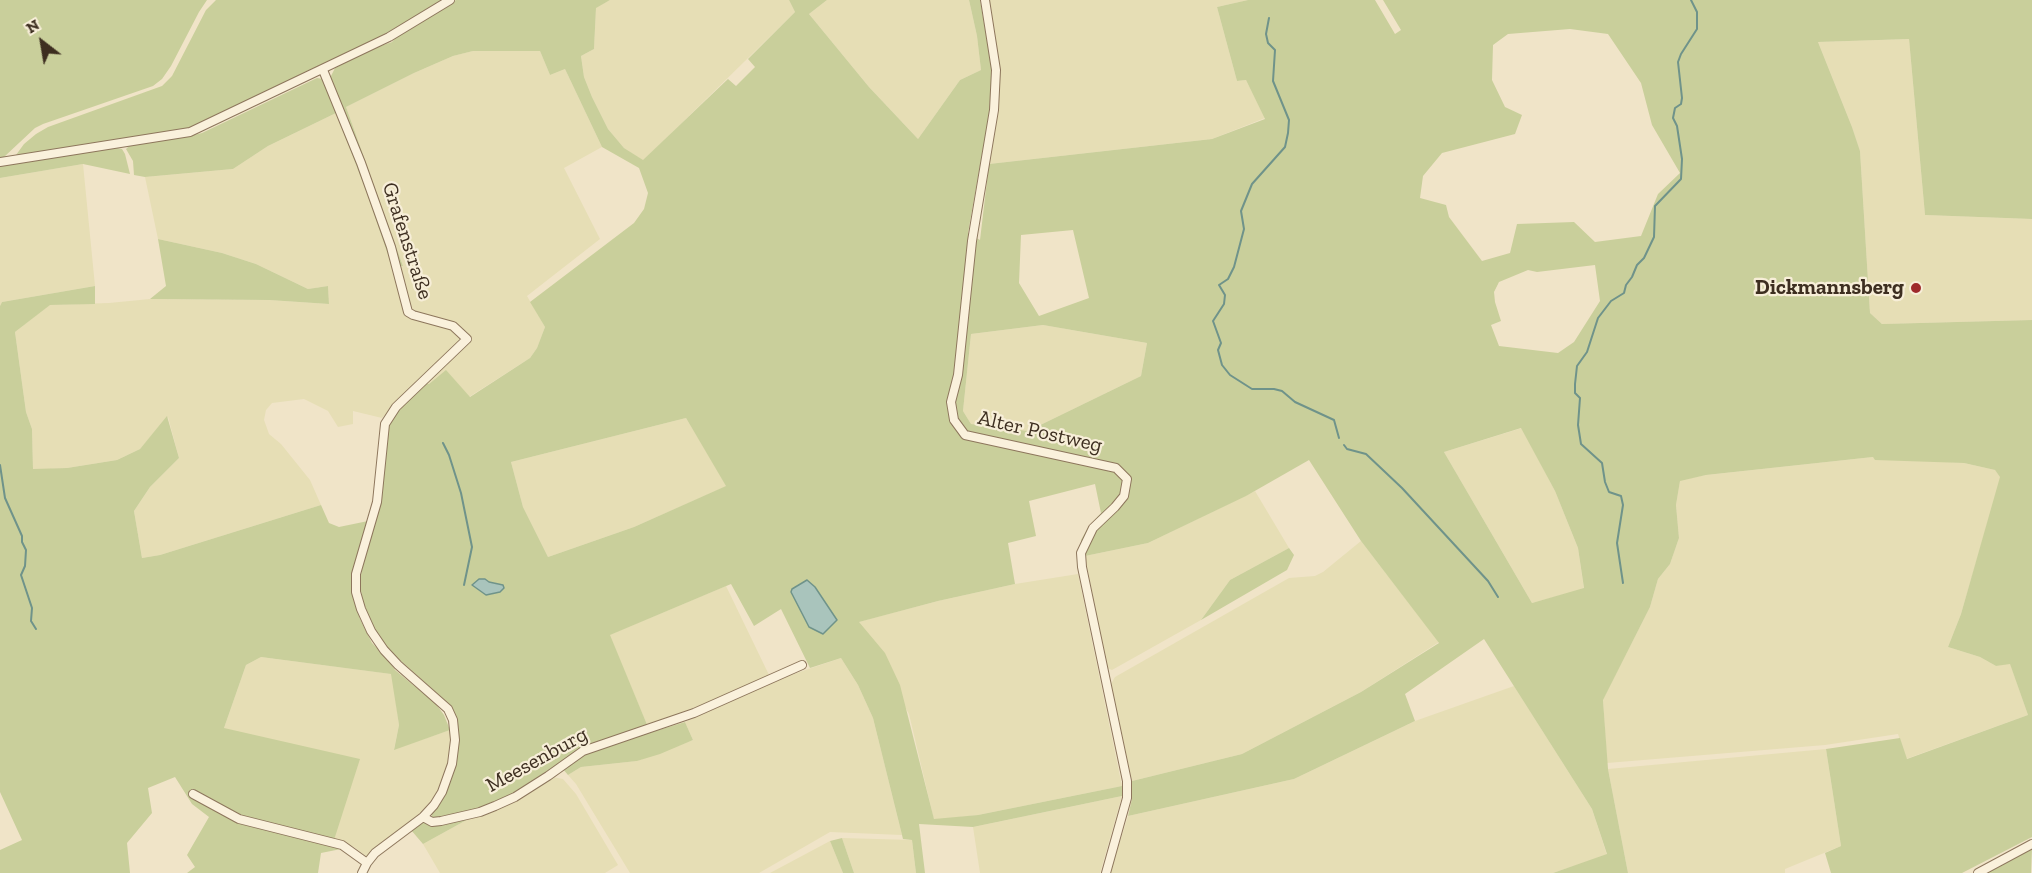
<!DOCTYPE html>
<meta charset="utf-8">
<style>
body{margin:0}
#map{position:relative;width:2032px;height:873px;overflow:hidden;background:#f0e4c8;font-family:"Zilla Slab",serif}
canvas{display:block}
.north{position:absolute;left:12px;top:12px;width:60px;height:60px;-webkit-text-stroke:4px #f7eed8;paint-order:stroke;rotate:329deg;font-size:16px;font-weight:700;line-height:24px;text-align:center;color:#3d2e20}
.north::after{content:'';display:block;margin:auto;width:21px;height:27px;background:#3d2e20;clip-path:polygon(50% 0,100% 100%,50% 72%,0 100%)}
</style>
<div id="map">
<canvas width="2032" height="873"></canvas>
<div class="north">N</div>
</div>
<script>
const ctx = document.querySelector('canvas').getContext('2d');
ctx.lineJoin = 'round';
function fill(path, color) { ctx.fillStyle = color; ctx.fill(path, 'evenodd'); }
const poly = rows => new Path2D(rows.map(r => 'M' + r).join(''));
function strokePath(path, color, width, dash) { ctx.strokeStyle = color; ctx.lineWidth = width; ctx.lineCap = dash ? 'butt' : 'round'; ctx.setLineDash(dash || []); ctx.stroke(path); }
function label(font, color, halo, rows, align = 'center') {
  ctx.font = font + ' "Zilla Slab",serif'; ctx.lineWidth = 4.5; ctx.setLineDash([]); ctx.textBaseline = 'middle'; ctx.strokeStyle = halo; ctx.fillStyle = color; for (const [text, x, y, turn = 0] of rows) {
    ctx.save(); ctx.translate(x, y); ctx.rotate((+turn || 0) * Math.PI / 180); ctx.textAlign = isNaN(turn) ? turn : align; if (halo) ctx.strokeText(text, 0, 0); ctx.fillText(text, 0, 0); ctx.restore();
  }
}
const farmland = poly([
 [610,0,789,0,795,12,643,161,624,148,608,129,592,97,584,77,581,56,594,49,596,7],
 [827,0,969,0,977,36,981,70,960,80,918,139,869,87,809,14],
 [988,0,1248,0,1217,7,1237,81,1246,80,1265,118,1212,139,989,164,998,114,1000,69],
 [1909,39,1925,215,2032,219,2032,320,1882,324,1870,313,1860,151,1852,127,1818,42],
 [534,49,540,51,550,75,565,69,602,147,564,168,600,239,527,296,545,327,537,348,530,358,469,397,446,371,429,384,423,383,401,397,382,418,353,411,353,424,338,427,328,411,304,399,272,403,266,410,264,420,269,434,281,444,310,480,321,505,160,555,142,558,134,511,150,487,179,458,168,417,140,449,117,460,67,468,33,470,32,429,26,412,15,332,49,305,109,303,150,299,269,300,329,304,328,286,308,289,256,264,222,253,158,239,145,177,233,169,268,146,336,113,366,191,392,267,403,266,346,107,414,73,453,56,473,51],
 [83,164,95,286,2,302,0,306,0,178],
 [1043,325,1147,343,1141,376,1028,431,971,424,963,411,971,334],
 [686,418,727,486,634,527,548,557,523,507,511,462],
 [1522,428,1555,491,1578,548,1584,589,1532,603,1444,452],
 [1873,457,1964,463,1995,470,2001,477,1961,614,1948,647,1980,657,1996,666,2010,663,2028,715,1906,759,1898,734,1825,745,1607,763,1603,699,1650,607,1658,579,1670,564,1679,538,1676,505,1680,480,1706,475],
 [1255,491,1289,548,1230,580,1201,620,1112,670,1107,668,1085,556,1148,543],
 [1361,541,1439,642,1361,692,1242,754,1132,781,1111,684,1115,677,1289,578,1315,576,1323,572],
 [1078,574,1122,786,978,815,934,820,909,714,858,622,938,601,1015,584],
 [726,586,770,677,648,727,609,635],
 [261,657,392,674,399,725,394,749,450,730,451,739,448,763,438,792,415,820,371,855,366,856,354,847,334,840,224,728,246,665],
 [841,658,858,685,873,718,902,835,830,832,759,873,630,873,576,784,568,775,581,767,637,761,693,740,685,722,779,679],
 [1514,686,1592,809,1607,855,1553,873,1110,873,1128,816,1294,779,1415,721],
 [1826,749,1841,846,1785,869,1785,873,1628,873,1608,769],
 [553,777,563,779,576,794,618,865,605,873,440,873,423,844,472,817,517,799],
 [1122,796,1100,873,980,873,973,827],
 [842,838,912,840,916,873,854,873],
 [830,841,843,873,770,873]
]);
const green = poly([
 [0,0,207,0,199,12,171,66,162,79,153,86,43,124,35,128,4,157,0,158],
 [216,0,445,0,356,50,196,128,18,157,16,155,24,144,36,134,48,127,162,86,172,76,206,10],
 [456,0,610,0,596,8,594,49,581,56,584,77,592,97,608,129,624,148,643,160,728,79,736,86,755,67,748,59,795,12,789,0,827,0,809,14,869,87,918,139,960,80,981,70,977,36,969,0,980,0,992,70,989,115,968,233,980,240,989,164,1212,139,1265,119,1246,80,1237,81,1217,7,1248,0,1375,0,1395,34,1401,30,1383,0,2032,0,2032,219,1925,215,1909,39,1818,42,1852,127,1860,151,1870,313,1882,324,2032,320,2032,837,1962,873,1831,873,1825,853,1841,846,1826,749,1900,738,1907,759,2028,715,2010,664,1996,666,1980,657,1948,647,1961,614,2000,477,1995,470,1964,463,1875,460,1873,457,1706,475,1680,481,1676,505,1679,538,1670,564,1658,579,1650,607,1603,700,1608,769,1628,873,1553,873,1607,854,1592,809,1484,639,1405,694,1415,721,1294,779,1128,816,1132,799,1132,781,1242,754,1361,692,1439,643,1361,541,1309,460,1246,496,1148,543,1085,556,1081,540,1089,526,1101,513,1095,484,1029,501,1036,536,1008,543,1015,584,938,601,859,622,885,653,900,685,934,819,978,815,1122,786,1122,796,973,827,919,824,925,873,916,873,912,840,903,839,873,718,858,685,841,658,810,668,781,609,754,626,731,584,610,635,648,727,582,748,508,797,478,809,432,818,432,812,446,792,453,775,458,742,456,717,448,703,383,645,366,616,361,591,361,575,371,530,381,503,389,425,400,408,423,383,429,384,446,370,470,397,530,358,537,348,545,327,530,302,634,223,644,209,648,193,639,168,602,147,565,69,550,75,540,51,473,51,453,56,414,73,346,107,403,266,399,266,330,78,335,68,366,51,392,42,398,35],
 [1570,29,1608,34,1641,83,1652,125,1680,173,1658,194,1641,236,1595,242,1574,222,1517,224,1510,253,1482,261,1449,217,1446,205,1420,198,1423,176,1442,153,1515,134,1522,115,1505,107,1492,80,1493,45,1508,34],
 [1073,230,1089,298,1039,316,1019,283,1021,235],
 [1595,265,1600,301,1574,342,1558,353,1499,346,1491,325,1501,321,1495,302,1494,292,1499,282,1528,270,1537,272],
 [1043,325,1147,343,1141,376,1028,431,971,424,963,411,971,334],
 [686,418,726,486,634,527,548,557,523,507,511,462],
 [1521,428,1555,491,1578,548,1584,588,1532,603,1444,452],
 [317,78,323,79,342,118,395,267,392,267,366,191,336,113,268,146,233,169,145,177,134,175,133,161,126,149,129,146,185,137,202,133],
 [117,148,122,149,125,154,130,174,83,164,0,178,0,165],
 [158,239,222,253,256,264,308,289,328,286,329,304,269,300,150,299,166,286],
 [95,286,95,304,50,305,15,332,26,412,32,429,33,469,67,468,117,460,140,449,167,416,179,458,150,487,134,511,142,558,160,555,321,505,329,523,339,527,368,521,353,572,352,592,360,619,372,643,388,659,395,670,436,704,444,715,450,730,394,750,399,725,391,674,261,657,246,665,224,728,360,759,334,840,341,849,321,853,318,873,187,873,195,867,187,855,209,817,192,804,175,777,148,788,152,813,127,843,130,873,0,873,0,850,22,840,0,792,0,306,2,302],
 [1289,548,1294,555,1287,570,1201,620,1230,580],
 [685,722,693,740,660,754,637,761,581,767,568,775,562,768,580,754],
 [472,817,423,844,411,830,422,821,427,824],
 [842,838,854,873,843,873,830,841],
 [2032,848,2031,873,1986,873,2025,852]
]);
const water = poly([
 [479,579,485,579,489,582,503,585,504,588,500,592,486,595,472,585,479,579],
 [807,580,815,587,837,620,823,634,809,627,791,592,792,589,807,580]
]);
const stream = poly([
 [1269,18,1266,34,1268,43,1275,50,1273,81,1289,120,1288,133,1285,147,1252,184,1241,211,1244,229,1234,267,1228,279,1219,285,1225,295,1224,304,1213,321,1221,343,1218,350,1222,365,1230,375,1252,389,1274,389,1282,391,1295,402,1334,420,1339,438],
 [443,443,449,455,461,493,472,547,464,585],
 [1344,445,1347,449,1366,454,1402,488,1488,581,1498,597],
 [0,465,5,498,22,536,22,542,26,550,25,566,21,575,32,608,31,621,36,629],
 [1623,583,1617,543,1623,505,1621,496,1609,492,1605,482,1602,463,1581,444,1578,425,1580,398,1575,393,1575,384,1577,366,1587,352,1598,318,1611,301,1624,293,1626,285,1632,277,1637,265,1644,258,1654,237,1655,206,1681,179,1682,159,1677,126,1673,118,1675,108,1681,104,1682,98,1678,62,1681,54,1697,29,1697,12,1691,0]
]);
const minor = poly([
 [985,0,996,70,994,110,972,241,958,375,951,402,954,420,965,435,1116,468,1127,479,1124,496,1115,507,1093,528,1081,553,1082,567,1127,781,1127,798,1106,873],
 [323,70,361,163,391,247,408,312,413,315,453,326,467,339,396,407,385,424,377,502,356,574,356,592,361,609,371,631,384,650,398,665,448,709,453,720,455,740,452,764,442,792,434,805,423,817,375,853,367,863,362,873],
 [0,162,190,132,389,37,450,0],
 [193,794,239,819,342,845,367,863],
 [423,817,432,822,441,821,480,812,495,806,515,797,548,776,583,751,694,713,802,665],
 [1978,873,2032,844]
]);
const markers = [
 [1916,288,6,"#9e2a2b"]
];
const streetNames = [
 ["Grafenstraße",407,241,72],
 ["Alter Postweg",1040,432,13],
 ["Meesenburg",537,760,-29]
];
const poiNames = [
 ["Dickmannsberg",1904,288]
];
fill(farmland, '#e6deb5');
fill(green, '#c9cf9b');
fill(water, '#a9c4bc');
strokePath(water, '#6f938a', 1.5);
strokePath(stream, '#6f938a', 2);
strokePath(minor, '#8d765c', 10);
strokePath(minor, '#faf1dc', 8);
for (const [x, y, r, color] of markers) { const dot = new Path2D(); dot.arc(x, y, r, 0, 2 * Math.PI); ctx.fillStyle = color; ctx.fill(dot); strokePath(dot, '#f7eed8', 2); }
label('21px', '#3d2e20', '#f7eed8', streetNames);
label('bold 21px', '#3d2e20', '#f7eed8', poiNames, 'right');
</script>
